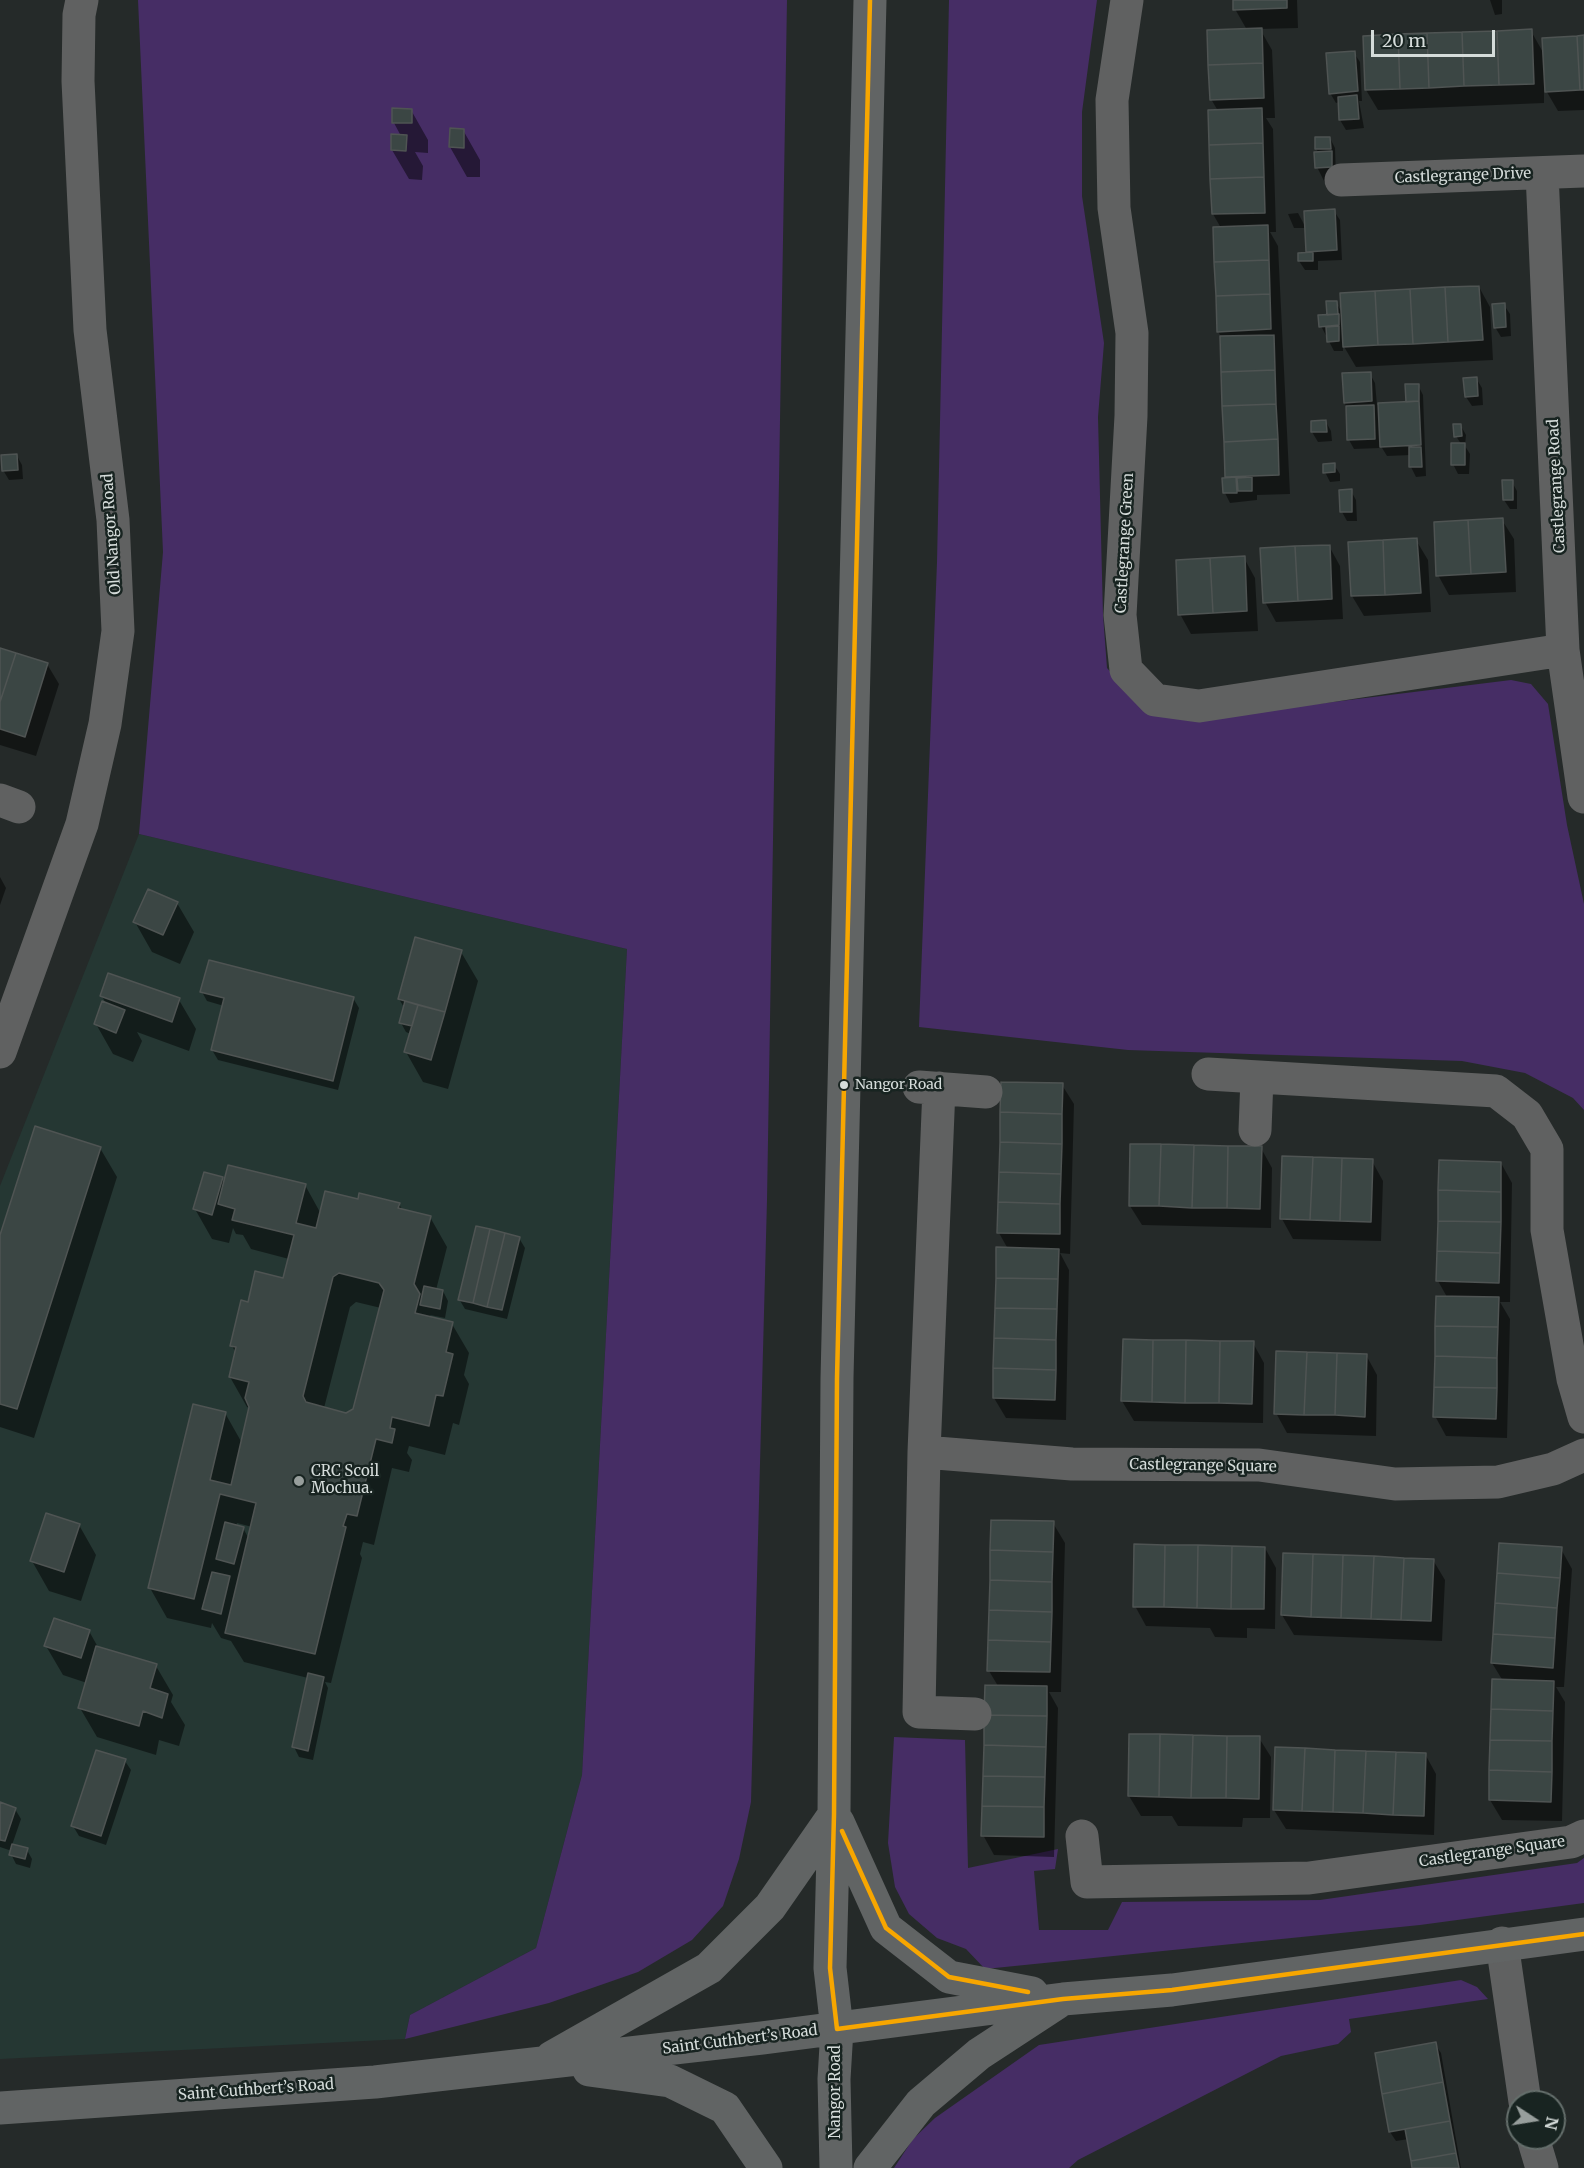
<!DOCTYPE html>
<meta charset="utf-8">
<style>
body{margin:0}
#map{position:relative;width:1584px;height:2168px;overflow:hidden;background:#252a29;font-family:Merriweather,serif}
canvas{display:block}
.north{position:absolute;left:1506px;top:2090px;width:60px;height:60px;box-sizing:border-box;background:#182421;border:2px solid #646e6b;border-radius:50%;rotate:102deg;font-size:16px;font-weight:700;line-height:24px;text-align:center;color:#d5dcda}
.north::after{content:'';display:block;margin:auto;width:21px;height:27px;background:#979e9c;clip-path:polygon(50% 0,100% 100%,50% 72%,0 100%)}
.scale{position:absolute;left:1371px;top:30px;width:124px;height:27px;box-sizing:border-box;border:3px solid #d5dcda;border-top:0;padding-left:8px;font-size:18px;line-height:21px;white-space:nowrap;color:#d5dcda;-webkit-text-stroke:4px #182421;paint-order:stroke}
</style>
<div id="map">
<canvas width="1584" height="2168"></canvas>
<div class="north">N</div>
<div class="scale">20 m</div>
</div>
<script>
const ctx = document.querySelector('canvas').getContext('2d');
ctx.lineJoin = 'round';
function fill(path, color) { ctx.fillStyle = color; ctx.fill(path, 'evenodd'); }
const poly = rows => new Path2D(rows.map(r => 'M' + r).join(''));
function strokePath(path, color, width, dash) { ctx.strokeStyle = color; ctx.lineWidth = width; ctx.lineCap = dash ? 'butt' : 'round'; ctx.setLineDash(dash || []); ctx.stroke(path); }
function label(font, color, halo, rows, align = 'center') {
  ctx.font = font + ' Merriweather,serif'; ctx.lineWidth = 5; ctx.setLineDash([]); ctx.textBaseline = 'middle'; ctx.strokeStyle = halo; ctx.fillStyle = color; for (const [text, x, y, turn = 0] of rows) {
    ctx.save(); ctx.translate(x, y); ctx.rotate((+turn || 0) * Math.PI / 180); ctx.textAlign = isNaN(turn) ? turn : align; if (halo) ctx.strokeText(text, 0, 0); ctx.fillText(text, 0, 0); ctx.restore();
  }
}
const built = poly([
 [139,834,627,949,582,1775,536,1948,410,2015,405,2039,0,2059,0,1186]
]);
const green = poly([
 [138,0,787,0,767,1200,751,1802,739,1859,723,1906,692,1940,638,1972,549,2003,405,2039,410,2015,536,1948,582,1775,627,949,139,834,163,552],
 [949,0,1097,0,1082,112,1082,196,1104,343,1098,417,1103,615,1107,668,1139,704,1195,719,1511,680,1531,684,1548,704,1567,825,1584,904,1584,1110,1573,1098,1525,1073,1462,1061,1128,1050,919,1027,937,562],
 [894,1737,965,1740,968,1868,1058,1849,1055,1869,1034,1871,1039,1930,1108,1930,1122,1902,1320,1900,1577,1863,1584,1858,1584,1903,1420,1925,985,1969,966,1949,937,1938,909,1914,895,1887,888,1843],
 [1461,1980,1477,1987,1488,1999,1349,2019,1351,2032,1338,2044,1281,2056,1078,2160,1069,2168,894,2168,913,2139,935,2118,1039,2045]
]);
const shadow = poly([
 [1234,0,1297,0,1298,28,1260,29,1272,50,1275,118,1266,118,1273,129,1276,232,1270,232,1278,246,1290,494,1257,495,1257,500,1230,503,1225,493,1224,480,1228,479,1221,337,1218,331,1221,228,1213,214,1218,111,1211,99,1247,30,1235,9],
 [1490,0,1502,0,1502,14,1495,15],
 [1531,31,1544,54,1584,37,1584,110,1558,111,1544,87,1544,103,1378,110,1366,90],
 [1354,53,1360,62,1362,101,1359,101,1364,128,1346,130,1340,120,1339,102,1336,103,1330,93],
 [411,110,428,140,428,153,415,152,423,166,422,180,409,179,392,150,401,136,394,123],
 [452,129,463,130,480,160,480,177,467,177,450,147],
 [1330,138,1335,148,1336,176,1327,187,1317,167,1319,153,1316,149],
 [1334,211,1340,220,1342,260,1318,261,1318,270,1305,270,1299,261,1308,254,1306,212],
 [1298,213,1306,228,1294,228,1288,214],
 [1479,287,1490,307,1493,360,1356,367,1343,345,1343,351,1334,351,1321,326,1336,302,1342,313],
 [1504,305,1510,314,1511,336,1501,337,1495,327],
 [1370,374,1375,383,1377,405,1407,403,1418,385,1423,395,1426,476,1416,477,1411,467,1411,455,1387,456,1379,443,1380,448,1354,449,1349,440,1345,402],
 [1476,378,1482,388,1483,405,1472,406,1466,397],
 [1312,422,1326,422,1331,431,1332,441,1318,442,1312,432],
 [1461,426,1466,435,1465,446,1470,454,1469,474,1458,474,1453,464,1461,444,1456,436],
 [17,456,22,465,23,479,9,480,3,470],
 [1334,465,1340,474,1340,481,1330,482,1325,472],
 [1512,482,1517,491,1517,509,1510,509,1504,500],
 [1351,491,1356,500,1357,521,1347,521,1342,512],
 [1502,520,1514,539,1516,592,1449,595,1438,575],
 [1416,540,1428,560,1431,612,1364,616,1352,596],
 [1329,546,1340,566,1343,619,1276,622,1265,602],
 [1244,558,1255,578,1258,631,1191,634,1180,614],
 [0,649,47,664,59,684,36,756,0,745],
 [0,877,6,888,0,905],
 [177,903,194,932,180,964,152,952,135,922],
 [461,952,478,981,448,1089,423,1082,406,1052,411,1034,406,1032,401,1023,405,1009,399,999],
 [202,992,353,998,359,1008,338,1090,218,1060,212,1050,224,1006,207,1001],
 [102,996,179,1000,196,1029,189,1051,137,1032,142,1041,133,1062,113,1054,96,1024,106,1004],
 [1062,1085,1074,1104,1070,1254,1060,1253,1069,1270,1066,1420,1006,1418,994,1398,1008,1249,999,1233],
 [100,1148,117,1177,34,1438,0,1427,0,1240],
 [1261,1148,1272,1168,1271,1228,1142,1225,1130,1206],
 [1372,1161,1383,1181,1381,1241,1293,1239,1282,1219],
 [1501,1163,1512,1183,1510,1302,1500,1302,1510,1319,1507,1438,1446,1436,1435,1416,1447,1297,1438,1281],
 [222,1179,225,1183,305,1185,321,1214,359,1200,399,1204,403,1211,430,1217,447,1247,436,1290,443,1291,448,1301,445,1318,430,1315,433,1319,452,1324,469,1353,464,1375,469,1384,459,1425,453,1423,445,1455,409,1446,407,1453,412,1460,409,1472,392,1468,374,1545,363,1542,360,1554,362,1558,331,1683,325,1682,328,1688,313,1760,299,1757,294,1747,308,1678,244,1662,231,1641,221,1638,212,1623,211,1628,167,1618,150,1588,225,1413,242,1443,251,1408,247,1407,230,1377,236,1353,232,1346,249,1304,284,1280,289,1259,251,1249,243,1235,236,1234,233,1228,229,1243,212,1239,195,1209],
 [356,1302,381,1308,355,1410,346,1414,324,1408,350,1307],
 [237,1523,252,1527,249,1539,243,1528,236,1526],
 [519,1238,525,1248,507,1319,465,1309,459,1299],
 [1253,1343,1264,1363,1263,1423,1134,1421,1122,1401],
 [1366,1355,1377,1375,1376,1436,1287,1433,1276,1413],
 [1053,1523,1065,1543,1061,1692,1049,1692,1058,1708,1054,1857,994,1855,983,1835,998,1686,989,1671],
 [79,1525,96,1555,81,1601,49,1591,32,1561],
 [1501,1544,1561,1549,1572,1569,1564,1687,1556,1687,1565,1702,1562,1821,1502,1820,1490,1800,1503,1681,1492,1663],
 [1265,1548,1276,1568,1275,1629,1247,1628,1247,1638,1215,1637,1210,1628,1146,1626,1135,1606],
 [1433,1560,1445,1580,1442,1641,1294,1635,1282,1615],
 [89,1631,99,1649,156,1666,173,1695,171,1702,185,1725,179,1746,159,1740,156,1755,97,1737,80,1708,87,1683,63,1675,46,1646],
 [1259,1738,1271,1757,1270,1818,1243,1818,1242,1827,1178,1826,1172,1816,1141,1816,1129,1796],
 [1425,1754,1436,1774,1434,1835,1286,1829,1274,1810],
 [125,1761,131,1770,106,1845,79,1836,73,1826],
 [0,1804,15,1809,21,1819,12,1845,27,1850,32,1859,30,1868,16,1864,11,1854,12,1851,0,1847],
 [1435,2044,1441,2053,1461,2168,1414,2168,1409,2139,1396,2141,1390,2132]
]);
const building = poly([
 [1233,0,1287,0,1287,8,1233,10,1233,0],
 [1262,28,1263,63,1208,65,1207,30,1262,28],
 [1532,29,1534,84,1499,85,1497,31,1532,29],
 [1497,31,1499,85,1464,86,1462,32,1497,31],
 [1462,32,1464,86,1429,88,1427,33,1462,32],
 [1427,33,1429,88,1400,89,1398,34,1427,33],
 [1398,34,1400,89,1365,90,1363,36,1398,34],
 [1584,35,1584,90,1580,90,1577,36,1584,35],
 [1577,36,1580,90,1545,92,1542,38,1577,36],
 [1355,51,1358,91,1329,94,1326,53,1355,51],
 [1263,63,1264,98,1210,100,1208,65,1263,63],
 [1357,95,1359,119,1339,120,1338,97,1357,95],
 [392,108,412,109,412,123,392,123,392,108],
 [1262,108,1263,143,1209,145,1208,110,1262,108],
 [450,128,464,129,464,148,449,147,450,128],
 [391,134,407,135,406,151,391,150,391,134],
 [1315,137,1330,137,1331,149,1315,149,1315,137],
 [1263,143,1264,177,1210,179,1209,145,1263,143],
 [1332,151,1332,167,1315,168,1314,152,1332,151],
 [1264,177,1265,213,1212,214,1210,179,1264,177],
 [1335,209,1337,250,1306,252,1304,211,1335,209],
 [1268,225,1269,260,1214,262,1213,227,1268,225],
 [1313,252,1313,261,1298,261,1298,253,1313,252],
 [1269,260,1270,294,1216,296,1214,262,1269,260],
 [1479,286,1483,340,1448,342,1445,287,1479,286],
 [1445,287,1448,342,1413,344,1410,289,1445,287],
 [1410,289,1413,344,1378,345,1375,291,1410,289],
 [1375,291,1378,345,1343,347,1340,293,1375,291],
 [1270,294,1271,329,1217,332,1216,296,1270,294],
 [1326,301,1337,301,1338,314,1327,315,1326,301],
 [1505,303,1506,327,1494,328,1492,304,1505,303],
 [1339,314,1339,325,1319,327,1318,315,1339,314],
 [1339,326,1339,341,1327,342,1326,327,1339,326],
 [1274,335,1275,370,1221,372,1220,336,1274,335],
 [1275,370,1276,404,1222,406,1221,372,1275,370],
 [1371,372,1372,401,1344,403,1342,373,1371,372],
 [1477,377,1478,396,1465,397,1463,378,1477,377],
 [1405,384,1419,384,1419,401,1406,402,1405,384],
 [1419,401,1421,445,1380,447,1378,403,1419,401],
 [1276,404,1278,439,1224,442,1222,406,1276,404],
 [1374,405,1375,439,1347,440,1346,406,1374,405],
 [1326,420,1327,432,1311,432,1311,421,1326,420],
 [1453,424,1461,424,1462,436,1454,437,1453,424],
 [1278,439,1279,475,1225,477,1224,442,1278,439],
 [1451,443,1465,443,1465,465,1451,465,1451,443],
 [1409,447,1421,447,1422,467,1409,467,1409,447],
 [17,454,18,470,2,471,1,455,17,454],
 [1335,463,1335,472,1323,473,1323,464,1335,463],
 [1236,477,1237,493,1223,493,1222,478,1236,477],
 [1252,477,1252,491,1238,491,1237,478,1252,477],
 [1502,480,1513,480,1513,500,1503,500,1502,480],
 [1352,489,1352,512,1340,512,1339,490,1352,489],
 [1503,518,1506,572,1471,574,1468,520,1503,518],
 [1468,520,1471,574,1436,576,1434,522,1468,520],
 [1417,538,1421,593,1385,595,1383,540,1417,538],
 [1383,540,1385,595,1351,596,1348,542,1383,540],
 [1330,545,1332,599,1298,601,1295,546,1330,545],
 [1295,546,1298,601,1263,603,1260,548,1295,546],
 [1245,556,1247,611,1213,613,1210,558,1245,556],
 [1210,558,1213,613,1178,615,1176,560,1210,558],
 [0,648,16,653,0,702,0,648],
 [16,653,48,663,25,737,0,729,0,702,16,653],
 [148,889,178,902,163,935,133,922,148,889],
 [415,937,462,950,445,1012,398,999,415,937],
 [209,960,354,997,333,1081,211,1050,224,998,200,992,209,960],
 [108,973,180,998,172,1022,100,996,108,973],
 [102,1001,125,1010,116,1033,94,1024,102,1001],
 [405,1001,418,1005,412,1026,399,1023,405,1001],
 [418,1005,445,1012,431,1060,404,1052,418,1005],
 [1001,1082,1063,1083,1062,1114,1000,1112,1001,1082],
 [1000,1112,1062,1114,1062,1144,1000,1142,1000,1112],
 [35,1126,101,1147,17,1409,0,1404,0,1235,35,1126],
 [1000,1142,1062,1144,1061,1174,999,1172,1000,1142],
 [1130,1144,1161,1144,1159,1206,1129,1206,1130,1144],
 [1161,1144,1194,1145,1192,1208,1159,1206,1161,1144],
 [1194,1145,1228,1146,1227,1208,1192,1208,1194,1145],
 [1228,1146,1262,1146,1260,1209,1227,1208,1228,1146],
 [1282,1156,1313,1157,1310,1220,1280,1219,1282,1156],
 [1313,1157,1342,1158,1340,1221,1310,1220,1313,1157],
 [1342,1158,1373,1159,1371,1222,1340,1221,1342,1158],
 [1439,1160,1501,1162,1501,1192,1438,1190,1439,1160],
 [228,1165,306,1184,296,1223,316,1228,325,1191,358,1199,359,1193,400,1203,398,1208,431,1216,414,1284,420,1294,415,1313,453,1322,446,1352,453,1354,443,1396,436,1395,429,1426,392,1417,390,1428,395,1429,392,1443,376,1439,357,1516,347,1514,343,1526,346,1527,315,1654,225,1633,256,1503,220,1494,194,1599,148,1588,193,1404,226,1412,210,1480,231,1485,249,1407,245,1398,249,1382,229,1377,236,1347,230,1346,241,1300,248,1302,255,1271,283,1278,294,1235,232,1220,235,1209,218,1204,228,1165],
 [339,1273,379,1283,384,1290,353,1409,346,1413,306,1402,303,1396,333,1277,339,1273],
 [204,1172,223,1177,212,1215,193,1209,204,1172],
 [999,1172,1061,1174,1060,1204,998,1202,999,1172],
 [1438,1190,1501,1192,1501,1222,1438,1221,1438,1190],
 [998,1202,1060,1204,1060,1234,997,1233,998,1202],
 [1438,1221,1501,1222,1500,1253,1437,1251,1438,1221],
 [476,1226,490,1229,473,1303,458,1300,476,1226],
 [490,1229,505,1233,487,1307,473,1303,490,1229],
 [505,1233,520,1237,502,1310,487,1307,505,1233],
 [996,1247,1059,1249,1058,1279,996,1278,996,1247],
 [1437,1251,1500,1253,1499,1283,1436,1281,1437,1251],
 [996,1278,1058,1279,1057,1309,995,1308,996,1278],
 [424,1286,443,1290,440,1309,420,1305,424,1286],
 [1436,1296,1499,1297,1498,1327,1435,1326,1436,1296],
 [995,1308,1057,1309,1056,1340,994,1338,995,1308],
 [1435,1326,1498,1327,1497,1358,1435,1356,1435,1326],
 [994,1338,1056,1340,1056,1370,993,1368,994,1338],
 [1123,1339,1153,1340,1152,1402,1121,1401,1123,1339],
 [1153,1340,1186,1340,1185,1403,1152,1402,1153,1340],
 [1186,1340,1220,1341,1219,1403,1185,1403,1186,1340],
 [1220,1341,1254,1341,1252,1404,1219,1403,1220,1341],
 [1276,1351,1307,1352,1304,1415,1274,1414,1276,1351],
 [1307,1352,1337,1353,1335,1415,1304,1415,1307,1352],
 [1337,1353,1367,1354,1365,1417,1335,1415,1337,1353],
 [1435,1356,1497,1358,1497,1388,1434,1387,1435,1356],
 [993,1368,1056,1370,1055,1400,993,1398,993,1368],
 [1434,1387,1497,1388,1496,1419,1433,1417,1434,1387],
 [46,1513,80,1524,64,1572,30,1561,46,1513],
 [991,1520,1054,1521,1053,1552,990,1550,991,1520],
 [225,1522,244,1527,234,1564,216,1559,225,1522],
 [1499,1543,1562,1547,1560,1578,1497,1573,1499,1543],
 [1134,1544,1165,1545,1164,1607,1133,1607,1134,1544],
 [1165,1545,1198,1545,1197,1608,1164,1607,1165,1545],
 [1198,1545,1232,1546,1231,1609,1197,1608,1198,1545],
 [1232,1546,1265,1547,1264,1609,1231,1609,1232,1546],
 [990,1550,1053,1552,1052,1582,990,1580,990,1550],
 [1283,1553,1313,1554,1311,1617,1281,1615,1283,1553],
 [1313,1554,1343,1555,1341,1618,1311,1617,1313,1554],
 [1343,1555,1374,1556,1371,1619,1341,1618,1343,1555],
 [1374,1556,1404,1558,1401,1620,1371,1619,1374,1556],
 [1404,1558,1434,1559,1431,1621,1401,1620,1404,1558],
 [212,1572,230,1576,221,1614,202,1609,212,1572],
 [1497,1573,1560,1578,1557,1608,1495,1603,1497,1573],
 [990,1580,1052,1582,1052,1612,989,1610,990,1580],
 [1495,1603,1557,1608,1555,1638,1493,1634,1495,1603],
 [989,1610,1052,1612,1051,1642,988,1640,989,1610],
 [54,1618,90,1630,81,1658,44,1646,54,1618],
 [1493,1634,1555,1638,1553,1668,1491,1663,1493,1634],
 [988,1640,1051,1642,1050,1672,987,1671,988,1640],
 [96,1646,157,1664,150,1688,168,1694,162,1718,143,1711,139,1726,78,1708,96,1646],
 [308,1673,324,1677,308,1751,292,1747,308,1673],
 [1492,1679,1554,1681,1553,1711,1491,1709,1492,1679],
 [985,1685,1047,1686,1047,1716,984,1715,985,1685],
 [1491,1709,1553,1711,1552,1741,1490,1740,1491,1709],
 [984,1715,1047,1716,1046,1747,984,1745,984,1715],
 [1129,1734,1160,1734,1159,1797,1128,1796,1129,1734],
 [1160,1734,1193,1735,1191,1798,1159,1797,1160,1734],
 [1193,1735,1227,1736,1226,1798,1191,1798,1193,1735],
 [1227,1736,1260,1736,1259,1799,1226,1798,1227,1736],
 [1490,1740,1552,1741,1552,1772,1489,1770,1490,1740],
 [984,1745,1046,1747,1045,1777,983,1776,984,1745],
 [1275,1747,1305,1748,1302,1811,1273,1810,1275,1747],
 [1305,1748,1335,1750,1333,1812,1302,1811,1305,1748],
 [96,1750,126,1759,101,1836,71,1826,96,1750],
 [1335,1750,1366,1751,1363,1813,1333,1812,1335,1750],
 [1366,1751,1396,1752,1393,1815,1363,1813,1366,1751],
 [1396,1752,1426,1753,1424,1816,1393,1815,1396,1752],
 [1489,1770,1552,1772,1551,1802,1489,1800,1489,1770],
 [983,1776,1045,1777,1044,1807,982,1806,983,1776],
 [0,1802,16,1808,5,1841,0,1840,0,1802],
 [982,1806,1044,1807,1044,1837,981,1836,982,1806],
 [12,1844,28,1848,25,1859,9,1855,12,1844],
 [1436,2042,1443,2082,1382,2094,1375,2053,1436,2042],
 [1443,2082,1450,2121,1389,2132,1382,2094,1443,2082],
 [1450,2121,1456,2153,1411,2161,1405,2129,1450,2121],
 [1456,2153,1459,2168,1412,2168,1411,2161,1456,2153]
]);
const street = poly([
 [1127,0,1112,100,1114,208,1132,333,1131,416,1120,615,1126,670,1155,700,1199,706,1563,650],
 [1542,173,1563,650,1584,797],
 [1341,180,1584,171],
 [0,800,19,807],
 [0,1052,82,824,105,724,118,631,113,520,90,330,78,81,79,15,82,0],
 [1208,1074,1496,1091,1527,1115,1547,1149,1547,1230,1573,1379,1584,1417],
 [919,1087,986,1092],
 [939,1088,924,1452,919,1712,975,1714],
 [1255,1130,1257,1078],
 [924,1452,1072,1464,1259,1465,1395,1484,1498,1482,1553,1469,1584,1455],
 [1082,1836,1087,1882,1309,1878,1571,1842,1584,1836],
 [1502,1943,1525,2102],
 [1533,2138,1542,2168]
]);
const secondary = poly([
 [838,1822,886,1928,949,1977,1032,1993],
 [552,2057,709,1968,770,1907,834,1815],
 [589,2070,670,2081,725,2108,766,2168],
 [0,2108,375,2082,762,2038,1063,1999,1172,1990,1584,1934],
 [836,2168,834,2079,837,2029,830,1968,834,1815,837,1378,870,0],
 [870,2168,921,2103,979,2054,1057,2003]
]);
const bus1 = poly([
 [870,0,837,1378,834,1815,830,1968,837,2029,1063,1999,1172,1990,1584,1934],
 [842,1831,886,1928,949,1977,1028,1992]
]);
const markers = [
 [844,1085,5,"#d5dcda"],
 [299,1481,6,"#979e9c"]
];
const busNames = [
 ["Nangor Road",855,1085]
];
const streetNames = [
 ["Castlegrange Drive",1463,176,-2],
 ["Castlegrange Road",1557,486,-93],
 ["Old Nangor Road",112,534,-94],
 ["Castlegrange Green",1125,543,-87],
 ["Castlegrange Square",1203,1466,1],
 ["Castlegrange Square",1492,1852,-8],
 ["Saint Cuthbert’s Road",740,2040,-7],
 ["Saint Cuthbert’s Road",256,2090,-4],
 ["Nangor Road",836,2092,-90]
];
const poiNames = [
 ["CRC Scoil",311,1472],
 ["Mochua.",311,1489]
];
fill(built, '#253733');
fill(green, '#462d65');
fill(shadow, '#0007');
fill(building, '#3b4644');
strokePath(building, '#4f5453', 1.5);
strokePath(street, '#606161', 33);
strokePath(secondary, '#616464', 33);
strokePath(bus1, '#f7a600', 4.5);
for (const [x, y, r, color] of markers) { const dot = new Path2D(); dot.arc(x, y, r, 0, 2 * Math.PI); ctx.fillStyle = color; ctx.fill(dot); strokePath(dot, '#182421', 2); }
label('14px', '#d5dcda', '#182421', busNames, 'left');
label('15px', '#d5dcda', '#182421', streetNames);
label('15px', '#d5dcda', '#182421', poiNames, 'left');
</script>
